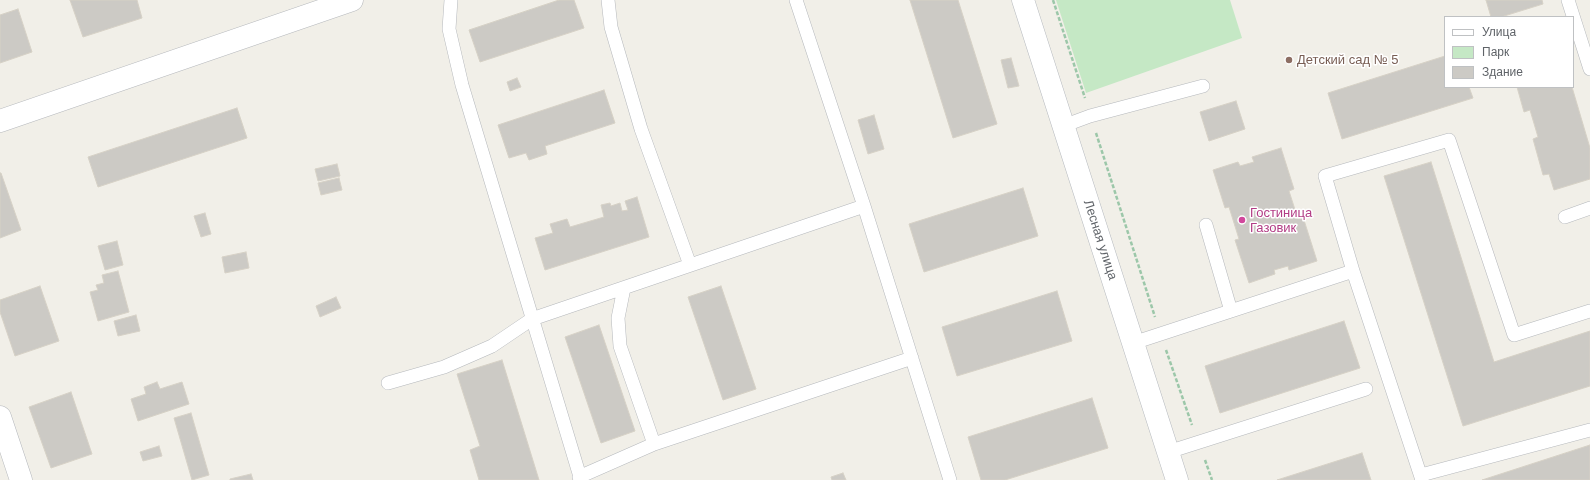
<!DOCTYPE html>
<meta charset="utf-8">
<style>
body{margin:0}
#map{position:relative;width:1590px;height:480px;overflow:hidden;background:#f1efe8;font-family:Helvetica,sans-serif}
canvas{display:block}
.legend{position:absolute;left:1444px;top:16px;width:130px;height:72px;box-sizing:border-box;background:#fff;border:1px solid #bfc1c3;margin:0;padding:5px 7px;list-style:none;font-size:12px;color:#5f6368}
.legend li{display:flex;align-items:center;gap:8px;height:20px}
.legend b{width:20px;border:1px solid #bfc1c3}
</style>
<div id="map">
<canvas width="1590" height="480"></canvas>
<ul class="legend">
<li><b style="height:5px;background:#fff"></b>Улица</li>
<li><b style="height:11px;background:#c5e8c5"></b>Парк</li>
<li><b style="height:11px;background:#cccac5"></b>Здание</li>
</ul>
</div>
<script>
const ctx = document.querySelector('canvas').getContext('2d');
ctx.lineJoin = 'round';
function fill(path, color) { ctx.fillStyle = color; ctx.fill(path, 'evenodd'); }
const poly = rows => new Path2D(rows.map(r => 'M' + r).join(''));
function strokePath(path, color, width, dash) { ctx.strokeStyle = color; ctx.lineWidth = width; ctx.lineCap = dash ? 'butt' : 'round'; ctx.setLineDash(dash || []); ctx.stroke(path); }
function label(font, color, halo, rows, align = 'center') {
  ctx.font = font + ' Helvetica,sans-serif'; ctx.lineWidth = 3; ctx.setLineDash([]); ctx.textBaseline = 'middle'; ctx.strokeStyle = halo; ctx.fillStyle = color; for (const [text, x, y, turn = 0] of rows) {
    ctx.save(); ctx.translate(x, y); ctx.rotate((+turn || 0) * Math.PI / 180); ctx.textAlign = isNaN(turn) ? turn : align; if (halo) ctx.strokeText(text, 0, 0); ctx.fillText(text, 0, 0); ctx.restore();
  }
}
const green = poly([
 [1056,0,1230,0,1242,38,1086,93]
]);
const building = poly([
 [70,0,137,0,142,18,83,37,70,0],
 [559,0,574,0,584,28,480,62,469,30,559,0],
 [910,0,958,0,997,124,953,138,910,0],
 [1486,0,1542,0,1543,4,1501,17,1491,17,1486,0],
 [18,9,32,52,0,63,0,15,18,9],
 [1445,56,1445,87,1469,87,1473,98,1342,139,1328,93,1445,56],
 [1011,58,1019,86,1008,88,1001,60,1011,58],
 [517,78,521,87,510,91,507,82,517,78],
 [1517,87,1572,87,1590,148,1590,179,1554,190,1549,174,1543,175,1533,139,1538,137,1530,110,1524,112,1517,87],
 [604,90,615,123,545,146,547,154,529,160,526,153,509,158,498,125,604,90],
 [1236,101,1245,129,1209,141,1200,112,1236,101],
 [237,108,247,138,98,187,88,157,237,108],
 [874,115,884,149,868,154,858,120,874,115],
 [1281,148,1294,189,1289,191,1298,219,1303,217,1317,261,1289,270,1288,266,1274,270,1275,274,1249,283,1235,240,1239,239,1229,207,1225,208,1213,170,1238,162,1240,166,1254,162,1252,157,1281,148],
 [1431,162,1494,362,1590,331,1590,386,1463,426,1384,176,1431,162],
 [337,164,340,176,318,181,315,169,337,164],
 [0,173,1,173,21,230,0,238,0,173],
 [339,178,342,190,321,195,318,183,339,178],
 [1023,188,1038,236,924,272,909,224,1023,188],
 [637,197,649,237,545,270,535,238,553,233,550,224,567,219,570,227,604,217,601,205,610,203,611,206,620,203,622,211,628,210,625,201,637,197],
 [205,213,211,234,201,237,194,216,205,213],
 [117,241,123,265,105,270,98,246,117,241],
 [246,252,249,268,225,273,222,257,246,252],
 [118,271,129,312,98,321,90,292,98,290,96,285,104,283,102,275,118,271],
 [40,286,59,341,15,356,0,312,0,300,40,286],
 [721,286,756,389,723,400,688,297,721,286],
 [1057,291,1072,341,957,376,942,327,1057,291],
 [336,297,341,308,320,317,316,306,336,297],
 [136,315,140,331,118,336,114,321,136,315],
 [1344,321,1360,368,1220,413,1205,366,1344,321],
 [599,325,635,431,601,443,565,337,599,325],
 [502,360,539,480,479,480,470,450,480,446,457,374,502,360],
 [157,382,160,389,182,382,189,404,138,421,131,399,146,394,144,387,157,382],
 [71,392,92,454,51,468,29,407,71,392],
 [1092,398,1108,448,1005,480,981,480,968,437,1092,398],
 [191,413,209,475,192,480,174,418,191,413],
 [1590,445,1590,480,1482,480,1590,445],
 [159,446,162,456,143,461,140,452,159,446],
 [1362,453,1371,480,1277,480,1362,453],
 [843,473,846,480,832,480,831,477,843,473],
 [251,474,253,480,230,480,230,479,251,474]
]);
const path = poly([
 [1053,0,1085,98],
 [1096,133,1155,317],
 [1166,350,1192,425],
 [1205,460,1212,480]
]);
const lane = poly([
 [451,0,449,29,462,85,581,480],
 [608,0,611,27,641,129,690,265],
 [796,0,864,206,950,480],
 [1568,0,1590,69],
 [1063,126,1090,116,1203,86],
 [1565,217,1590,208],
 [1206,225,1231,311],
 [624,288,618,318,620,346,654,444],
 [1133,343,1353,271],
 [388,383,444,367,492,346,532,319,864,206],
 [1168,452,1366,389],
 [1421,475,1590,430],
 [579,477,654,444,912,358],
 [1422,480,1353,271,1325,176,1449,140,1514,335,1590,311]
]);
const street = poly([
 [0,121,352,0],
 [0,417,21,480]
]);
const secondary = poly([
 [1023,0,1177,480]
]);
const markers = [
 [1289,60,4,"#8d6e63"],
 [1242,220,4,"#d1479c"]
];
const educationNames = [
 ["Детский сад № 5",1297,60]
];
const hotelNames = [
 ["Гостиница",1250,213],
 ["Газовик",1250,228]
];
const streetNames = [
 ["Лесная улица",1100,240,72]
];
fill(green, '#c5e8c5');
fill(building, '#cccac5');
strokePath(building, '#d6d1c6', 1);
strokePath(lane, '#b5b8bc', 14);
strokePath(street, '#b5b8bc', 23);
strokePath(secondary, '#b6babf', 23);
strokePath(path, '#9cc7a9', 2.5, [4, 2]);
strokePath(lane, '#fff', 13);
strokePath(street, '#fff', 22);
strokePath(secondary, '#fff', 22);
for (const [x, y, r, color] of markers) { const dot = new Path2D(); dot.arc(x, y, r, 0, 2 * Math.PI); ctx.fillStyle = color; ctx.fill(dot); strokePath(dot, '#fff', 1.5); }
label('13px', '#785e54', '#fff', educationNames, 'left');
label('13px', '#b23c85', '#fff', hotelNames, 'left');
label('13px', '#5f6368', '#fff', streetNames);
</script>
